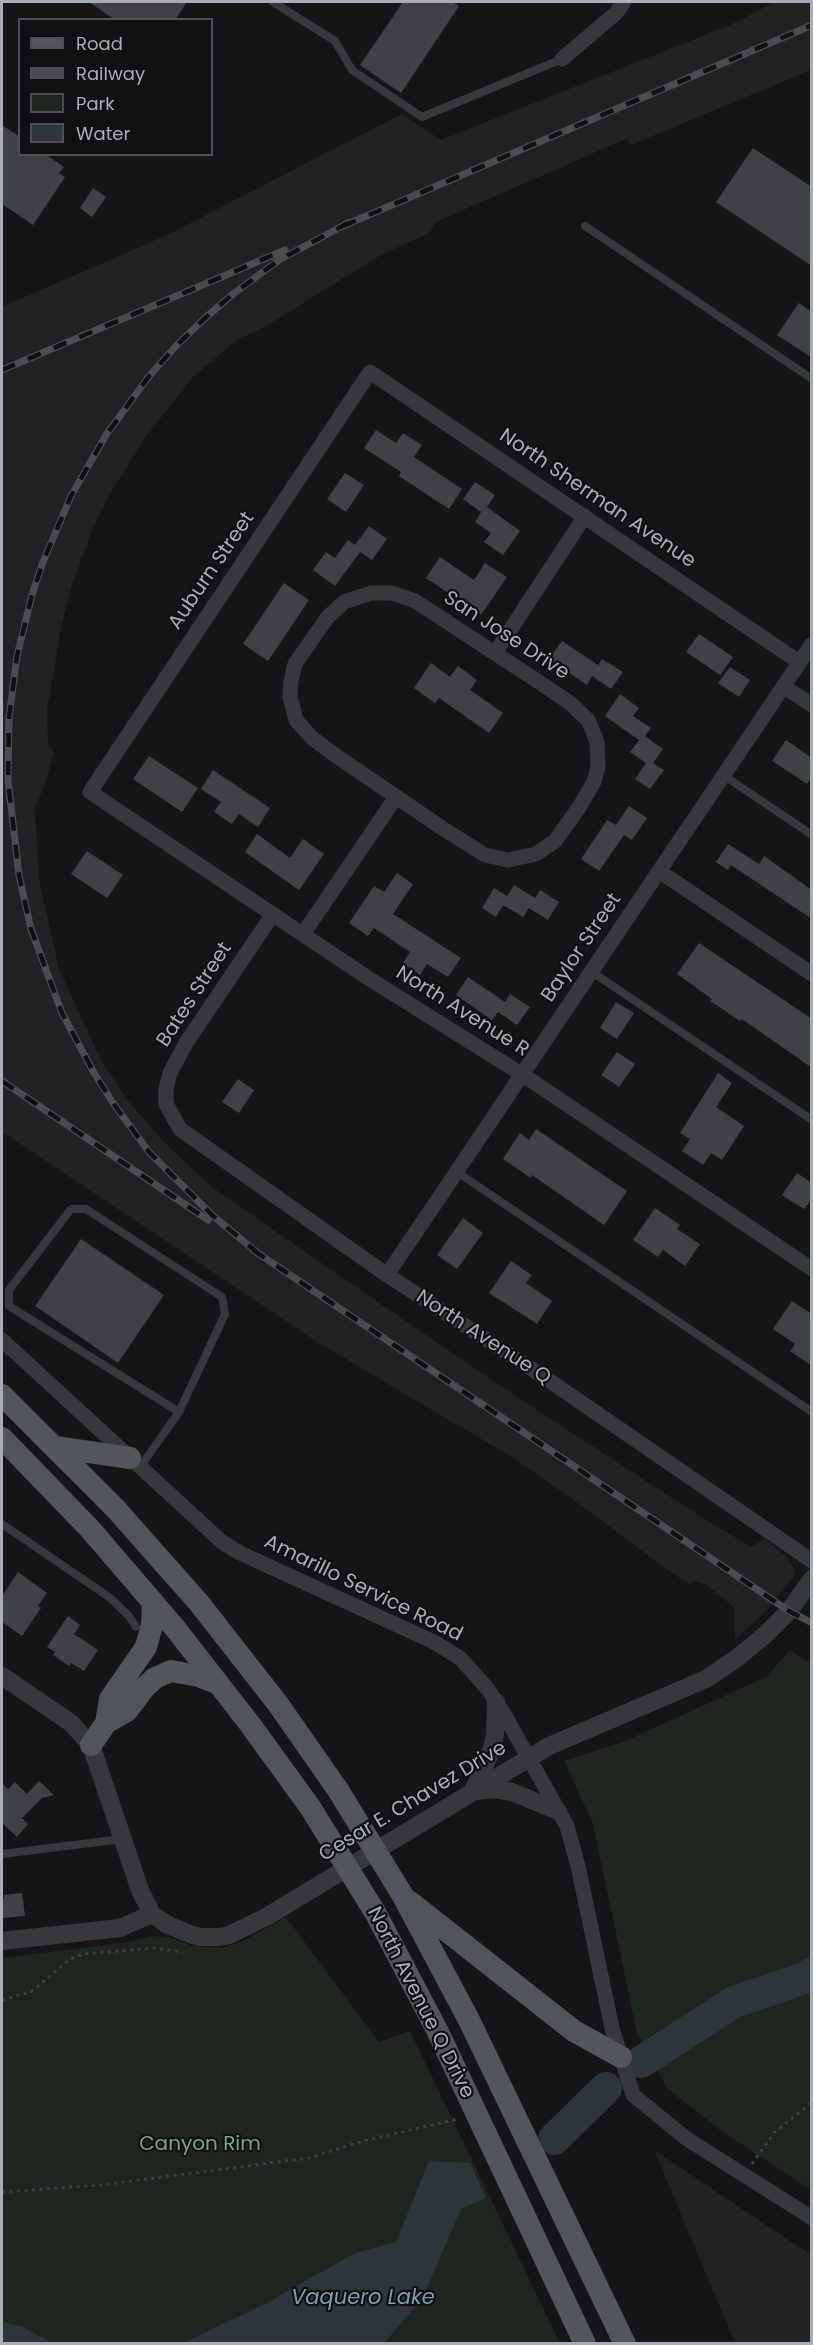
<!DOCTYPE html>
<style>
body{margin:0}
#map{position:relative;width:813px;height:2345px;overflow:hidden;background:#161618;font-family:Poppins,sans-serif}
canvas{display:block}
.frame{position:absolute;inset:0;border:3px solid #a8adb8;pointer-events:none}
.legend{position:absolute;left:18px;top:18px;width:195px;height:138px;box-sizing:border-box;background:#111113;border:2px solid #4d4f55;margin:0;padding:8px 10px;list-style:none;font-size:18px;color:#a8adb8}
.legend li{display:flex;align-items:center;gap:12px;height:30px}
.legend b{width:30px;border:2px solid #4d4f55}
</style>
<div id="map">
<canvas width="813" height="2345"></canvas>
<div class="frame"></div>
<ul class="legend">
<li><b style="height:8px;background:#53555c"></b>Road</li>
<li><b style="height:8px;background:#4a4c52"></b>Railway</li>
<li><b style="height:16px;background:#1e261f"></b>Park</li>
<li><b style="height:16px;background:#2c353c"></b>Water</li>
</ul>
</div>
<script>
const ctx = document.querySelector('canvas').getContext('2d');
ctx.lineJoin = 'round';
function fill(path, color) { ctx.fillStyle = color; ctx.fill(path, 'evenodd'); }
const poly = rows => new Path2D(rows.map(r => 'M' + r).join(''));
function strokePath(path, color, width, dash) { ctx.strokeStyle = color; ctx.lineWidth = width; ctx.lineCap = dash ? 'butt' : 'round'; ctx.setLineDash(dash || []); ctx.stroke(path); }
function label(font, color, halo, rows, align = 'center') {
  ctx.font = font + ' Poppins,sans-serif'; ctx.lineWidth = 4.5; ctx.setLineDash([]); ctx.textBaseline = 'middle'; ctx.strokeStyle = halo; ctx.fillStyle = color; for (const [text, x, y, turn = 0] of rows) {
    ctx.save(); ctx.translate(x, y); ctx.rotate((+turn || 0) * Math.PI / 180); ctx.textAlign = isNaN(turn) ? turn : align; if (halo) ctx.strokeText(text, 0, 0); ctx.fillText(text, 0, 0); ctx.restore();
  }
}
const built = poly([
 [775,2,811,2,811,70,631,145,628,138,436,222,429,233,381,255,263,328,238,339,193,377,147,435,112,490,93,528,71,588,61,628,47,710,48,743,54,752,44,787,35,807,39,879,59,969,100,1058,128,1101,165,1143,212,1187,356,1287,517,1397,697,1514,751,1547,765,1539,786,1556,795,1570,794,1576,765,1612,735,1640,734,1607,705,1584,695,1581,688,1583,666,1569,571,1498,510,1456,317,1342,2,1132,2,307,167,235,402,114,441,140,730,25],
 [654,2150,811,2255,811,2343,735,2343]
]);
const green = poly([
 [790,1650,812,1664,811,2190,720,2130,667,2088,637,2033,593,1824,564,1761,623,1742,766,1677],
 [286,1917,379,2042,410,2031,560,2343,2,2343,2,1958,123,1943,153,1936,171,1938,193,1946,223,1948,241,1942]
]);
const water = poly([
 [429,2161,470,2163,486,2198,461,2209,422,2299,384,2343,183,2343,265,2304,355,2253,396,2242],
 [2,2322,23,2327,52,2343,2,2343]
]);
const river = poly([
 [641,2062,734,2002,805,1978,812,1973],
 [554,2139,606,2088]
]);
const building = poly([
 [89,2,187,2,175,20,115,20],
 [403,2,452,2,459,6,401,93,360,65],
 [2,125,20,137,20,154,45,154,64,167,59,173,65,177,33,225,2,204],
 [753,148,812,187,812,266,716,202],
 [93,188,106,197,92,217,80,208],
 [799,303,812,312,812,358,777,335],
 [376,430,396,443,403,433,422,445,414,457,462,489,449,509,399,476,401,472,364,448],
 [345,473,364,485,346,512,327,499],
 [475,482,495,495,487,507,520,531,503,555,484,542,491,533,475,522,481,512,463,499],
 [369,526,387,539,372,560,360,552,335,586,313,570,326,552,335,558,348,540,355,545],
 [440,557,474,580,485,563,507,577,481,615,426,578],
 [284,583,309,600,268,661,243,644],
 [699,634,733,657,720,675,686,652],
 [562,641,598,665,602,659,623,672,611,689,592,676,587,685,549,659],
 [431,663,450,677,458,666,477,680,470,690,503,713,489,733,439,698,435,703,414,688],
 [730,667,750,680,739,697,718,683],
 [620,694,639,708,633,716,651,728,645,736,663,749,653,763,664,770,650,789,635,779,646,763,630,752,639,740,605,716],
 [786,740,812,758,812,777,807,784,772,761],
 [149,756,198,788,182,812,133,779],
 [213,770,270,808,258,827,239,814,232,824,214,812,221,802,201,789],
 [629,806,647,818,632,840,624,835,599,871,581,859,607,820,616,825],
 [257,834,290,858,303,839,324,854,299,890,245,852],
 [728,844,759,864,764,856,812,890,812,919,731,865,728,870,716,862],
 [87,851,123,875,107,898,71,874],
 [397,873,413,884,393,914,461,958,448,977,427,964,420,975,403,963,410,952,374,928,368,936,349,923,374,886,384,892],
 [514,885,535,898,540,890,559,902,548,920,529,908,523,917,503,905,496,917,482,908,494,888,507,896],
 [699,943,812,1019,812,1068,742,1019,740,1021,710,1001,712,999,677,974],
 [468,977,505,1002,510,994,530,1007,517,1025,498,1012,492,1020,456,995],
 [616,1002,634,1013,617,1039,600,1028],
 [617,1052,635,1064,619,1087,601,1075],
 [718,1073,732,1083,716,1107,744,1126,722,1160,711,1153,703,1165,682,1151,690,1139,680,1133],
 [238,1079,254,1090,239,1113,222,1102],
 [536,1129,627,1191,604,1225,532,1175,531,1178,503,1159,520,1133,529,1140],
 [797,1173,812,1183,812,1199,804,1209,782,1195],
 [655,1208,680,1225,677,1229,700,1244,685,1266,663,1250,658,1257,633,1240],
 [463,1218,483,1233,457,1269,437,1255],
 [81,1239,164,1295,118,1363,35,1306],
 [511,1261,532,1275,526,1283,552,1301,537,1324,489,1293],
 [792,1301,812,1314,812,1366,790,1351,795,1344,773,1329],
 [18,1572,47,1593,38,1606,41,1608,22,1636,2,1622,2,1596],
 [68,1616,80,1625,74,1634,98,1650,84,1671,71,1663,69,1666,53,1655,55,1652,47,1647],
 [39,1781,54,1795,42,1798,22,1818,28,1824,17,1837,2,1823,2,1783,8,1789,15,1782,27,1794],
 [22,1893,25,1916,2,1918,2,1899,4,1899,4,1895]
]);
const path = poly([
 [2,2000,31,1992,70,1959,83,1954,154,1948,183,1952],
 [752,2164,774,2133,812,2102],
 [2,2192,101,2185,309,2158,363,2141,458,2119]
]);
const service = poly([
 [273,2,335,41,352,70,422,117,562,59],
 [585,226,812,379],
 [723,775,812,835],
 [592,972,812,1120],
 [457,1172,812,1412],
 [140,1467,179,1412,225,1314,222,1297,86,1209,71,1209,9,1290,9,1306,179,1412],
 [2,1524,109,1597,129,1616,136,1627],
 [2,1854,122,1839]
]);
const minor = poly([
 [562,59,616,13,624,2],
 [371,593,392,593,415,601,542,684,570,703,588,720,597,742,598,767,594,782,578,809,555,841,536,854,508,860,485,855,442,828,332,753,311,737,296,720,290,697,291,681,295,664,327,618,344,602,371,593],
 [495,653,585,516],
 [799,662,370,372,90,792,368,978,523,1075,812,1269],
 [783,686,812,705],
 [659,871,812,974],
 [273,914,186,1043,170,1073,166,1089,166,1104,180,1129,387,1275,544,1377,812,1561],
 [303,934,396,797],
 [387,1275,812,644],
 [2,1340,222,1542,240,1553,434,1642,460,1658,487,1688,504,1714,567,1826,578,1866,612,2028,633,2095,687,2139,812,2218]
]);
const tertiary = poly([
 [2,1676,71,1723,91,1745,140,1890,152,1914,166,1924,190,1934,200,1937,219,1937,229,1935,266,1917,549,1746,706,1679,737,1658,766,1634,789,1611,812,1579],
 [474,1789,492,1749,495,1734,496,1702],
 [475,1791,494,1789,512,1792,558,1811],
 [2,1941,120,1928,152,1914]
]);
const primary = poly([
 [2,1395,115,1508,199,1603,278,1704,338,1790,403,1896,469,2020,625,2344],
 [2,1438,90,1529,175,1628,249,1723,310,1807,376,1914,438,2032,585,2344],
 [55,1447,130,1458],
 [106,1723,127,1711,145,1687,155,1678,171,1671,199,1676,219,1684],
 [91,1745,106,1723,110,1699,146,1647,152,1625,153,1602],
 [410,1902,574,2031,621,2057]
]);
const rail = poly([
 [343,226,812,25],
 [2,370,285,250],
 [2,1081,208,1220],
 [253,1250,789,1611,812,1623],
 [259,1254,212,1215,149,1152,113,1103,93,1071,62,1013,31,929,19,875,8,780,9,718,17,656,32,595,43,562,71,496,106,435,150,375,176,346,204,319,233,294,279,260,348,223]
]);
const streetNames = [
 ["North Sherman Avenue",597,499,34],
 ["Auburn Street",212,571,-56],
 ["San Jose Drive",506,636,33],
 ["Baylor Street",582,948,-56],
 ["Bates Street",195,995,-57],
 ["North Avenue R",462,1012,32],
 ["North Avenue Q",483,1338,33],
 ["Amarillo Service Road",363,1589,26],
 ["Cesar E. Chavez Drive",413,1802,-31],
 ["North Avenue Q Drive",420,2003,63]
];
const parkNames = [
 ["Canyon Rim",200,2145]
];
const waterNames = [
 ["Vaquero Lake",363,2299]
];
fill(built, '#222225');
fill(green, '#1e261f');
fill(water, '#2c353c');
strokePath(river, '#2c353c', 32);
fill(building, '#404145');
strokePath(path, '#3d3f44', 3, [3, 4.5]);
strokePath(service, '#37383d', 8);
strokePath(minor, '#37383d', 15);
strokePath(tertiary, '#37383d', 18);
strokePath(primary, '#53555c', 22);
strokePath(rail, '#4a4c52', 7);
strokePath(rail, '#111113', 4.5, [14]);
label('20px', '#a8adb8', '#111113', streetNames);
label('20px', '#7fa381', '#111113', parkNames);
label('italic 21px', '#7f9bb3', '#111113', waterNames);
</script>
